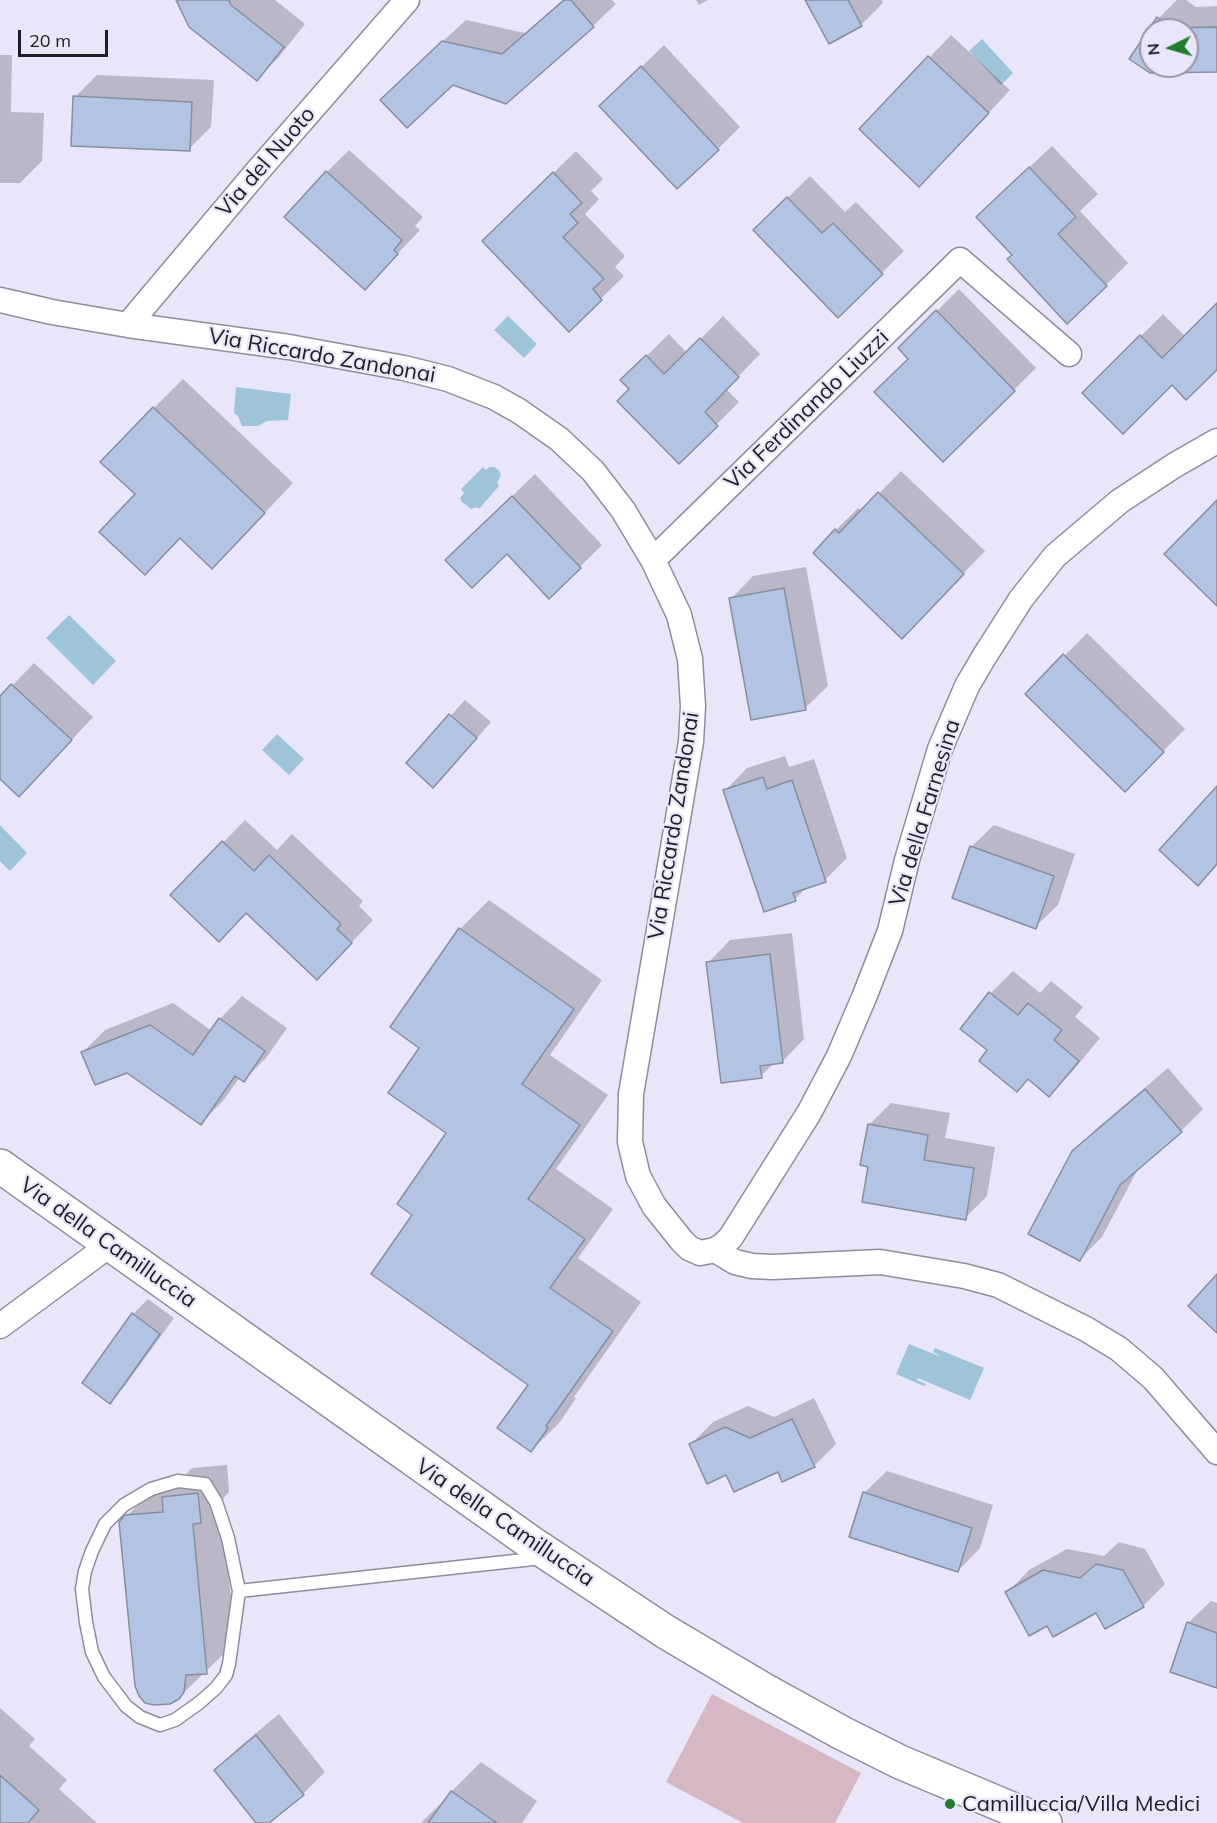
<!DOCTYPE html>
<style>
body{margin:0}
#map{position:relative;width:1217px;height:1823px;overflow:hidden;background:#e9e6f9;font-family:Mulish,sans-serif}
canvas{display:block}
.north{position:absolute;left:1139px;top:18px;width:60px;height:60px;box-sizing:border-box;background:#e9e6f9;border:2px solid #9896a4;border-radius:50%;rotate:265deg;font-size:16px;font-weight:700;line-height:24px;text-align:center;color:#1f1e25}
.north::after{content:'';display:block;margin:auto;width:21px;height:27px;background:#217c2c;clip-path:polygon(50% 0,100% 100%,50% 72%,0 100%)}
.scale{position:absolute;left:18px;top:30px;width:90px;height:27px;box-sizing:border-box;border:3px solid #1f1e25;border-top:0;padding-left:8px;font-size:18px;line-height:21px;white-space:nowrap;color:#1f1e25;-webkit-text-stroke:4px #e9e6f9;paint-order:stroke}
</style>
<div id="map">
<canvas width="1217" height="1823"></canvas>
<div class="north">N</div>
<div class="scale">20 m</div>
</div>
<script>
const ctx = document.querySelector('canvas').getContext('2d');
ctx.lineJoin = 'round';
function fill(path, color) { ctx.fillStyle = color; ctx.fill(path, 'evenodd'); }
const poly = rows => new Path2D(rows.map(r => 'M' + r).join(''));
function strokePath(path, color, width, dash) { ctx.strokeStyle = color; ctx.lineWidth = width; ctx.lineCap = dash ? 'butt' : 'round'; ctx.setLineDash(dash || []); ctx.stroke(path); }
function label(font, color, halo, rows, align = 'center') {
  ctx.font = font + ' Mulish,sans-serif'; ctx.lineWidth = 4.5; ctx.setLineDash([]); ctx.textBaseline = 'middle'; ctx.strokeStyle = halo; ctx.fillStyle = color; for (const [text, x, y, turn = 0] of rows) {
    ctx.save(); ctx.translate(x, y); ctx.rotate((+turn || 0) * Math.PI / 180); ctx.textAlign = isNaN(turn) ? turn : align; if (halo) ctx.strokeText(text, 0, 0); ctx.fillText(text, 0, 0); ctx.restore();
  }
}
const green = poly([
 [712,1694,861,1773,835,1823,743,1823,666,1782]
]);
const water = poly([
 [982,39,1013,73,1001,85,969,51],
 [508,316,537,344,524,358,494,330],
 [236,387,291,394,288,420,267,421,258,426,242,426,238,416,234,413],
 [483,467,486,470,489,467,495,467,499,471,501,475,497,483,499,486,479,509,477,507,471,509,462,502,460,498,464,493,461,489],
 [69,615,116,661,93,685,46,638],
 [277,734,304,759,289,775,262,750],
 [0,825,27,853,10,871,0,861],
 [909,1344,939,1356,939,1355,933,1352,935,1348,984,1368,970,1400,918,1378,917,1380,926,1384,924,1386,896,1374]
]);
const shadow = poly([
 [177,0,275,0,305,24,279,57,257,79],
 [563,0,612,0,616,4,593,26,506,102,453,83,404,77,466,20,525,33],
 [696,0,708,0,699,5],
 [807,0,882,0,883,3,861,25],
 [1177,0,1186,0,1196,7,1217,6,1217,71,1150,72,1131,59,1159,18],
 [1151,30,1187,30,1187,66,1151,66],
 [951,35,1010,90,942,163,861,129],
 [664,45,740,127,718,149,624,84],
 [0,55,12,55,11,112,44,113,42,161,20,183,0,183],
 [97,75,214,80,211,127,189,149,75,97],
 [1052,146,1098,194,1080,211,1128,263,1106,285,1014,255,1000,195],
 [349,150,423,217,415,226,420,230,365,288,327,172],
 [576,151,603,179,591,191,599,199,585,214,625,256,615,267,624,276,569,330,506,219],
 [810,176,845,212,856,202,904,251,838,316,755,230],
 [959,289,1036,368,943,460,910,359,900,348],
 [1217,305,1217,368,1172,383,1084,393,1163,314,1186,337],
 [723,316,760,354,726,389,739,402,679,462,631,389,622,380,669,334,687,353],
 [183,379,293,483,241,538,137,494,154,408],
 [901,471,985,551,902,637,836,530,858,508,862,511],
 [535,474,602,545,580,567,469,538],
 [806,567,828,686,805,708,731,599,753,576],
 [1087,633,1185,729,1125,790,1027,694],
 [34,663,93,717,41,773,0,777,0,698],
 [465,700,491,722,448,771,408,763],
 [785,756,789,767,814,759,847,858,825,880,808,886,795,899,725,791,747,768],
 [245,820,277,850,292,834,363,901,359,906,373,920,339,956,247,912,172,895],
 [994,825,1075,854,1058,905,1035,927,971,847],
 [489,900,602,980,550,1055,608,1095,556,1169,613,1209,578,1258,641,1302,574,1397,576,1398,560,1422,531,1451,530,1384,414,1214,448,1133,422,1048,460,929],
 [792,933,804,1039,782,1062,775,1062,761,1076,708,963,730,940],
 [1013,971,1040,993,1051,981,1083,1007,1075,1017,1100,1038,1071,1073,1049,1095,1029,1078,1017,1090,989,1050,962,1029,991,993],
 [242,996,287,1028,266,1058,244,1080,240,1077,223,1101,201,1123,127,1071,83,1052,105,1030,173,1003,212,1031,220,1019],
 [1168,1068,1203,1109,1181,1131,1139,1167,1102,1237,1080,1259,1073,1152,1096,1129],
 [891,1103,950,1113,945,1138,995,1147,987,1196,965,1218,870,1166,869,1125],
 [148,1299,174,1318,124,1387,110,1402,133,1314],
 [814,1398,836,1444,814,1466,727,1473,690,1445,713,1422,748,1406,774,1417],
 [227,1465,229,1492,222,1500,235,1643,178,1698,121,1522,156,1487,176,1485,192,1468],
 [887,1471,993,1505,980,1548,958,1571,864,1493],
 [1119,1542,1145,1549,1165,1584,1143,1606,1097,1611,1047,1624,1007,1593,1029,1570,1067,1549,1104,1556],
 [1211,1601,1217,1603,1217,1686,1188,1623],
 [0,1708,35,1739,29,1746,67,1780,59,1789,97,1823,0,1823],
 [279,1714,325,1772,303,1794,267,1823,258,1823,216,1770,238,1748],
 [481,1762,537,1801,522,1823,421,1823,441,1803,443,1805,452,1791]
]);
const building = poly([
 [176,0,229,0,231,5,284,47,257,81,189,27,176,0],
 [564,0,571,0,594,27,506,104,453,85,407,128,380,100,442,41,502,54,564,0],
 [805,0,848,0,862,26,829,44,805,0],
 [1157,17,1173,28,1217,27,1217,72,1150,73,1129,59,1157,17],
 [1151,30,1187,30,1187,66,1151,66,1151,30],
 [928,56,989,113,919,187,859,129,928,56],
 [641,66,719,150,677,189,599,106,641,66],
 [73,96,192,102,190,151,71,146,73,96],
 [1029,167,1076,217,1058,234,1107,286,1067,324,1007,259,1012,255,976,217,1029,167],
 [326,171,402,240,394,250,398,254,365,290,284,217,326,171],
 [553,172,582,203,570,214,578,223,563,237,604,279,593,289,602,300,569,332,482,241,553,172],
 [787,197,822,233,833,223,883,274,838,318,753,230,787,197],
 [1217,303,1217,370,1186,400,1172,385,1123,434,1082,393,1140,335,1162,358,1217,303],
 [936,310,1015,391,943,462,874,392,908,359,898,348,936,310],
 [700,338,739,377,705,412,718,426,679,464,617,401,629,389,620,380,646,355,664,374,700,338],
 [153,407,265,513,212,569,180,538,145,575,99,532,135,494,100,462,153,407],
 [878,492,964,574,902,639,813,553,835,529,839,533,878,492],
 [512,496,581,568,549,599,507,554,472,588,445,560,512,496],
 [1217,500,1217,606,1164,554,1217,500],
 [784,588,806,710,751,720,729,598,784,588],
 [1063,654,1164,752,1125,792,1025,694,1063,654],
 [11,684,72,740,19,797,0,779,0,696,11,684],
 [449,714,477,738,433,788,406,763,449,714],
 [763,777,767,789,792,780,826,882,793,893,796,901,764,912,723,790,763,777],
 [1217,786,1217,864,1198,886,1159,850,1217,786],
 [222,841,254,871,269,855,341,924,337,929,352,943,317,980,246,913,219,942,170,895,222,841],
 [970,846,1054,876,1036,929,952,898,970,846],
 [459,928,574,1009,522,1084,580,1125,528,1199,585,1239,550,1288,613,1331,546,1426,548,1428,531,1452,497,1428,528,1385,371,1274,412,1215,397,1204,446,1133,388,1093,419,1048,390,1027,459,928],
 [770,954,783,1063,760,1066,762,1078,721,1083,706,962,770,954],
 [989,992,1018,1015,1028,1003,1062,1030,1054,1040,1079,1061,1049,1097,1028,1079,1017,1092,979,1061,987,1050,960,1029,989,992],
 [219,1018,265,1051,244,1082,235,1076,201,1125,127,1073,95,1085,81,1052,150,1025,193,1055,219,1018],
 [1145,1089,1182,1132,1120,1185,1080,1261,1028,1234,1072,1151,1145,1089],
 [868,1124,928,1135,924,1160,974,1168,966,1220,862,1202,868,1167,860,1165,868,1124],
 [1217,1274,1217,1333,1188,1306,1217,1274],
 [132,1313,160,1334,110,1404,82,1383,132,1313],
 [792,1419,815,1467,782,1482,778,1472,734,1492,726,1475,707,1484,689,1444,725,1427,750,1438,792,1419],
 [863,1492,972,1528,958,1572,849,1537,863,1492],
 [198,1493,201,1523,193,1524,207,1674,186,1675,184,1692,179,1699,170,1704,154,1705,145,1703,139,1696,135,1686,119,1522,125,1515,163,1512,162,1497,198,1493],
 [1096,1564,1123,1570,1144,1607,1105,1629,1096,1613,1053,1637,1047,1626,1029,1636,1005,1592,1043,1570,1080,1578,1096,1564],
 [1187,1622,1217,1633,1217,1688,1170,1672,1187,1622],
 [256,1735,304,1795,269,1823,256,1823,214,1770,256,1735],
 [0,1775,39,1810,28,1823,0,1823,0,1775],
 [451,1791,497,1823,428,1823,451,1791]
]);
const lane = poly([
 [178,1481,205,1484,216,1502,228,1538,239,1591,229,1664,226,1675,216,1688,199,1703,175,1720,160,1725,140,1717,126,1706,104,1677,92,1652,86,1622,82,1589,85,1571,92,1551,105,1524,124,1505,151,1489,178,1481],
 [239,1591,542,1558]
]);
const street = poly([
 [0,300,52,312,128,325,289,347,404,368,448,379,494,397,519,411,559,439,593,471,623,510,653,560,679,615,690,659,693,706,691,742,631,1094,630,1142,638,1176,654,1206,682,1241,689,1248,700,1253,715,1250,723,1245,731,1237,809,1113,839,1056,865,995,890,931,907,860,940,749,967,686,984,657,1021,599,1055,556,1120,501,1175,465,1217,441],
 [128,325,255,174,407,0],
 [653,560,960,260,1069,354],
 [715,1250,735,1262,752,1266,773,1267,880,1262,964,1276,998,1285,1086,1329,1119,1349,1153,1378,1217,1452],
 [0,1326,111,1244]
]);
const secondary = poly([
 [0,1166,530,1542,666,1632,764,1690,842,1733,900,1762,1045,1823]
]);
const markers = [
 [950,1804,6,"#217c2c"]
];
const streetNames = [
 ["Via del Nuoto",266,162,-49],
 ["Via Riccardo Zandonai",322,356,10],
 ["Via Ferdinando Liuzzi",807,410,-44],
 ["Via della Farnesina",925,813,-73],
 ["Via Riccardo Zandonai",674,826,-81],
 ["Via della Camilluccia",108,1243,35],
 ["Via della Camilluccia",505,1523,34]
];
const poiNames = [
 ["Camilluccia/Villa Medici",962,1804]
];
fill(green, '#d5b8c4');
fill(water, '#9ec4d9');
fill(shadow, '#0003');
fill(building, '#b2c3e4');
strokePath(building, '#868f9e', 1.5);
strokePath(lane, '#8f8c9d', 15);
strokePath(street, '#8f8c9d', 27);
strokePath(secondary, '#8f8c9d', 36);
strokePath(lane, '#fff', 12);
strokePath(street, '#fff', 24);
strokePath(secondary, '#fff', 33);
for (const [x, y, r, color] of markers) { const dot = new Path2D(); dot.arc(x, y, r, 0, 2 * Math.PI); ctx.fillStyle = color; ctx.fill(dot); strokePath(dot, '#e9e6f9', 2); }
label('22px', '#1f1e25', '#e9e6f9', streetNames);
label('22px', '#1f1e25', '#e9e6f9', poiNames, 'left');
</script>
